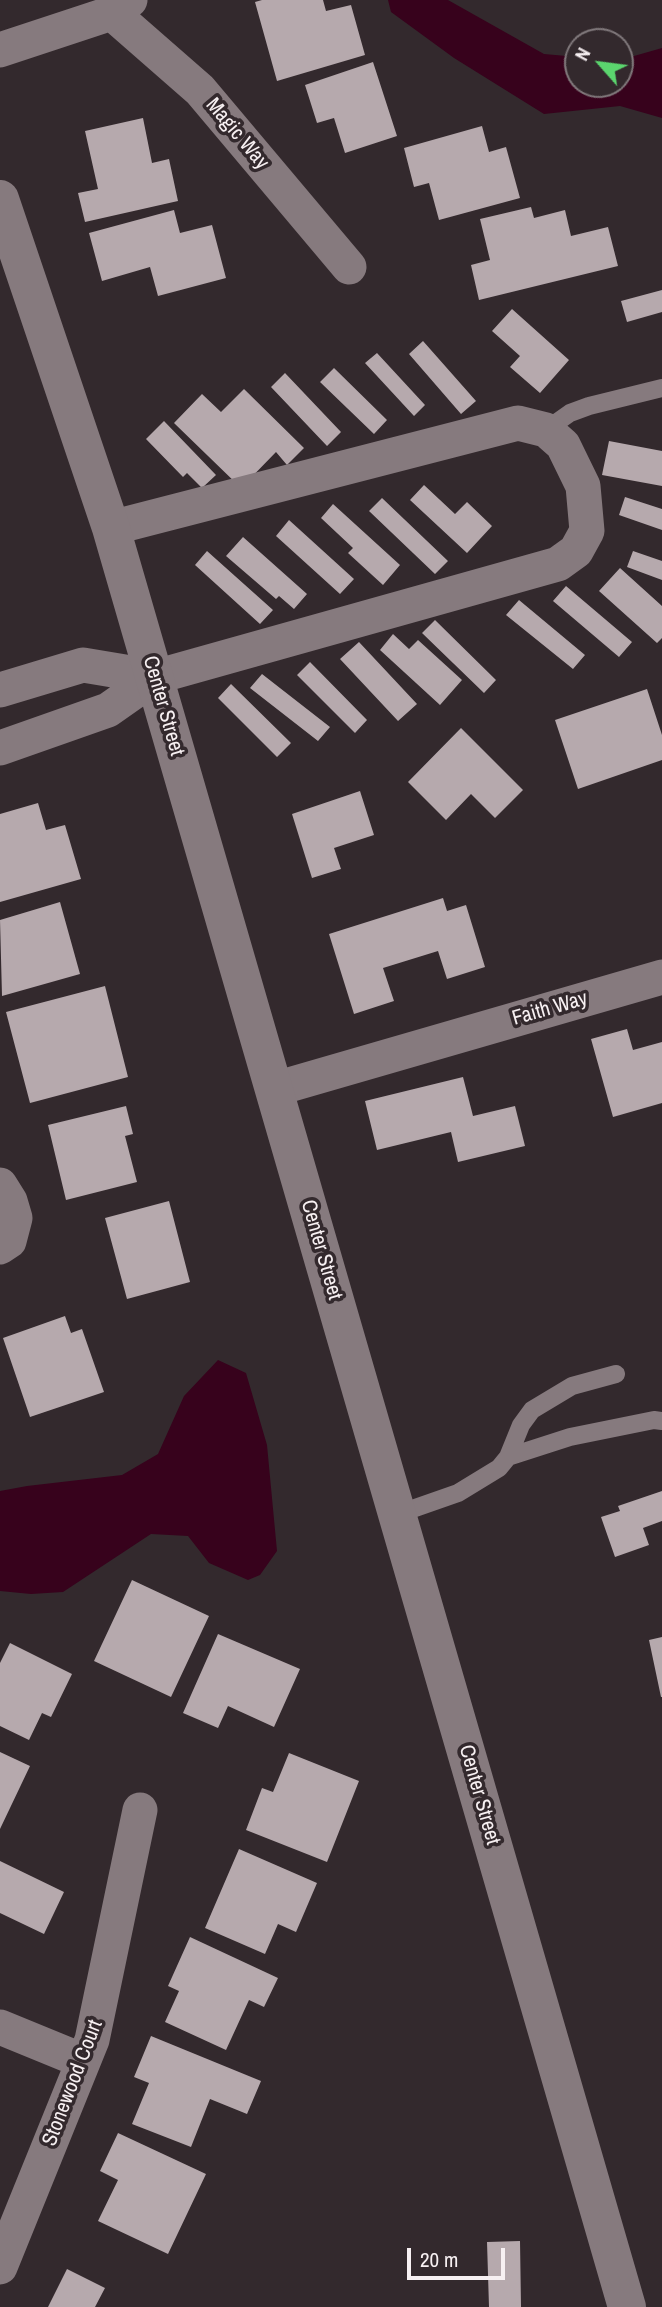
<!DOCTYPE html>
<style>
body{margin:0}
#map{position:relative;width:662px;height:2307px;overflow:hidden;background:#33292d;font-family:"Archivo Narrow",sans-serif}
canvas{display:block}
.north{position:absolute;left:564px;top:28px;width:70px;height:70px;box-sizing:border-box;background:#33292d;border:2px solid #81797c;border-radius:50%;rotate:298deg;font-size:19px;font-weight:700;line-height:28px;text-align:center;color:#f7f0f2}
.north::after{content:'';display:block;margin:auto;width:24px;height:32px;background:#5bd56e;clip-path:polygon(50% 0,100% 100%,50% 72%,0 100%)}
.scale{position:absolute;left:407px;top:2248px;width:98px;height:32px;box-sizing:border-box;border:4px solid #f7f0f2;border-top:0;padding-left:9px;font-size:21px;line-height:24px;white-space:nowrap;color:#f7f0f2;-webkit-text-stroke:5px #33292d;paint-order:stroke}
</style>
<div id="map">
<canvas width="662" height="2307"></canvas>
<div class="north">N</div>
<div class="scale">20 m</div>
</div>
<script>
const ctx = document.querySelector('canvas').getContext('2d');
ctx.lineJoin = 'round';
function fill(path, color) { ctx.fillStyle = color; ctx.fill(path, 'evenodd'); }
const poly = rows => new Path2D(rows.map(r => 'M' + r).join(''));
function strokePath(path, color, width, dash) { ctx.strokeStyle = color; ctx.lineWidth = width; ctx.lineCap = dash ? 'butt' : 'round'; ctx.setLineDash(dash || []); ctx.stroke(path); }
function label(font, color, halo, rows, align = 'center') {
  ctx.font = font + ' "Archivo Narrow",sans-serif'; ctx.lineWidth = 7; ctx.setLineDash([]); ctx.textBaseline = 'middle'; ctx.strokeStyle = halo; ctx.fillStyle = color; for (const [text, x, y, turn = 0] of rows) {
    ctx.save(); ctx.translate(x, y); ctx.rotate((+turn || 0) * Math.PI / 180); ctx.textAlign = isNaN(turn) ? turn : align; if (halo) ctx.strokeText(text, 0, 0); ctx.fillText(text, 0, 0); ctx.restore();
  }
}
const water = poly([
 [388,0,448,0,544,54,578,57,578,84,620,84,620,60,662,48,662,118,620,106,544,114,454,58,391,12],
 [218,1360,246,1373,267,1445,277,1551,260,1575,248,1580,209,1563,188,1536,151,1534,63,1592,31,1594,0,1591,0,1491,27,1486,122,1475,158,1454,184,1396]
]);
const building = poly([
 [262,0,323,0,326,11,351,5,365,55,277,81,255,2],
 [373,62,397,136,345,153,334,118,317,123,305,85],
 [143,118,152,163,169,159,178,201,85,222,78,193,98,189,85,131],
 [482,126,489,152,506,147,520,198,439,220,429,183,414,187,404,148],
 [531,207,534,218,565,210,571,236,608,227,618,266,479,300,471,265,490,260,480,219],
 [174,210,180,233,212,225,226,278,158,296,150,267,102,281,89,233],
 [662,290,662,312,627,322,621,301],
 [512,309,569,360,540,393,510,367,520,356,492,331],
 [423,341,476,401,461,414,409,354],
 [377,353,425,405,414,416,365,363],
 [334,368,387,420,374,434,320,382],
 [285,373,341,432,327,446,271,387],
 [244,389,304,448,287,465,276,452,241,488,174,423,202,394,221,412],
 [164,421,216,475,202,488,187,473,183,477,146,439],
 [609,441,662,451,662,486,602,475],
 [424,485,455,514,467,502,492,526,467,553,410,500],
 [625,497,662,509,662,530,619,515],
 [382,498,448,561,435,574,369,511],
 [333,504,400,565,383,585,348,553,353,548,321,518],
 [289,520,354,579,340,594,276,536],
 [243,537,307,594,294,609,279,596,276,599,226,556],
 [207,551,273,610,260,624,195,565],
 [633,551,662,561,662,580,627,567],
 [620,568,662,606,662,638,657,643,599,591],
 [566,586,632,642,619,657,553,601],
 [519,600,585,655,573,669,506,615],
 [435,620,496,680,484,693,422,633],
 [393,634,409,649,418,640,462,680,440,705,380,650],
 [359,642,417,704,398,721,340,659],
 [310,662,367,720,355,733,297,675],
 [262,674,330,727,318,741,250,688],
 [231,684,291,743,277,757,218,698],
 [647,689,662,735,662,760,578,789,555,720],
 [461,728,523,790,495,818,471,794,446,820,408,782],
 [360,791,374,835,334,848,341,869,312,878,292,814],
 [38,803,46,830,65,825,81,879,0,902,0,814],
 [443,898,447,911,466,905,485,967,447,979,438,951,383,968,394,1001,354,1014,329,934],
 [60,902,80,974,2,996,0,920],
 [105,986,128,1077,30,1103,6,1012],
 [627,1029,633,1050,662,1042,662,1103,613,1117,591,1039],
 [463,1077,473,1116,515,1106,525,1146,458,1162,451,1132,377,1150,365,1101],
 [126,1106,133,1134,125,1136,137,1182,66,1200,48,1125],
 [169,1201,190,1282,127,1299,105,1218],
 [65,1316,71,1333,82,1329,104,1392,30,1417,3,1338],
 [662,1491,662,1521,643,1528,649,1545,615,1557,601,1517,620,1511,618,1506],
 [132,1580,209,1616,171,1697,94,1661],
 [218,1634,300,1669,274,1727,228,1706,218,1728,183,1713],
 [662,1637,662,1697,661,1697,649,1640],
 [10,1643,72,1674,51,1717,42,1713,29,1740,0,1726,0,1663],
 [0,1752,30,1766,0,1829],
 [289,1753,359,1781,327,1862,246,1830,262,1788,273,1792],
 [239,1849,317,1883,296,1932,278,1924,265,1954,205,1928],
 [0,1861,64,1892,44,1934,0,1913],
 [190,1937,278,1978,264,2007,249,2000,226,2050,165,2022,179,1991,168,1986],
 [151,2036,261,2081,247,2114,210,2099,191,2147,132,2124,149,2083,134,2077],
 [118,2133,206,2174,168,2254,98,2221,118,2180,100,2171],
 [520,2241,521,2307,489,2307,487,2242],
 [67,2269,105,2288,95,2307,48,2307]
]);
const service = poly([
 [546,430,570,413,589,406,662,388],
 [508,1457,570,1437,654,1420,662,1421],
 [398,1514,458,1493,499,1468,508,1457,521,1425,532,1410,572,1386,616,1374]
]);
const minor = poly([
 [112,13,200,90,349,267],
 [0,50,112,13,130,0],
 [0,690,83,665,155,677],
 [0,748,108,710,155,677,558,564,576,551,587,531,583,486,563,445,546,430,518,423,111,528],
 [275,1089,662,977],
 [0,1185,10,1201,15,1218,9,1241,0,1247],
 [0,2027,83,2061],
 [0,2267,92,2040,140,1810]
]);
const tertiary = poly([
 [0,199,111,528,627,2307]
]);
const streetNames = [
 ["Magic Way",237,134,50],
 ["Center Street",163,706,74],
 ["Faith Way",550,1009,-16],
 ["Center Street",321,1250,74],
 ["Center Street",479,1795,74],
 ["Stonewood Court",73,2083,-69]
];
fill(water, '#37021c');
fill(building, '#b6a9ad');
strokePath(service, '#867a7e', 18);
strokePath(minor, '#867a7e', 35);
strokePath(tertiary, '#867a7e', 38);
label('21px', '#f7f0f2', '#33292d', streetNames);
</script>
